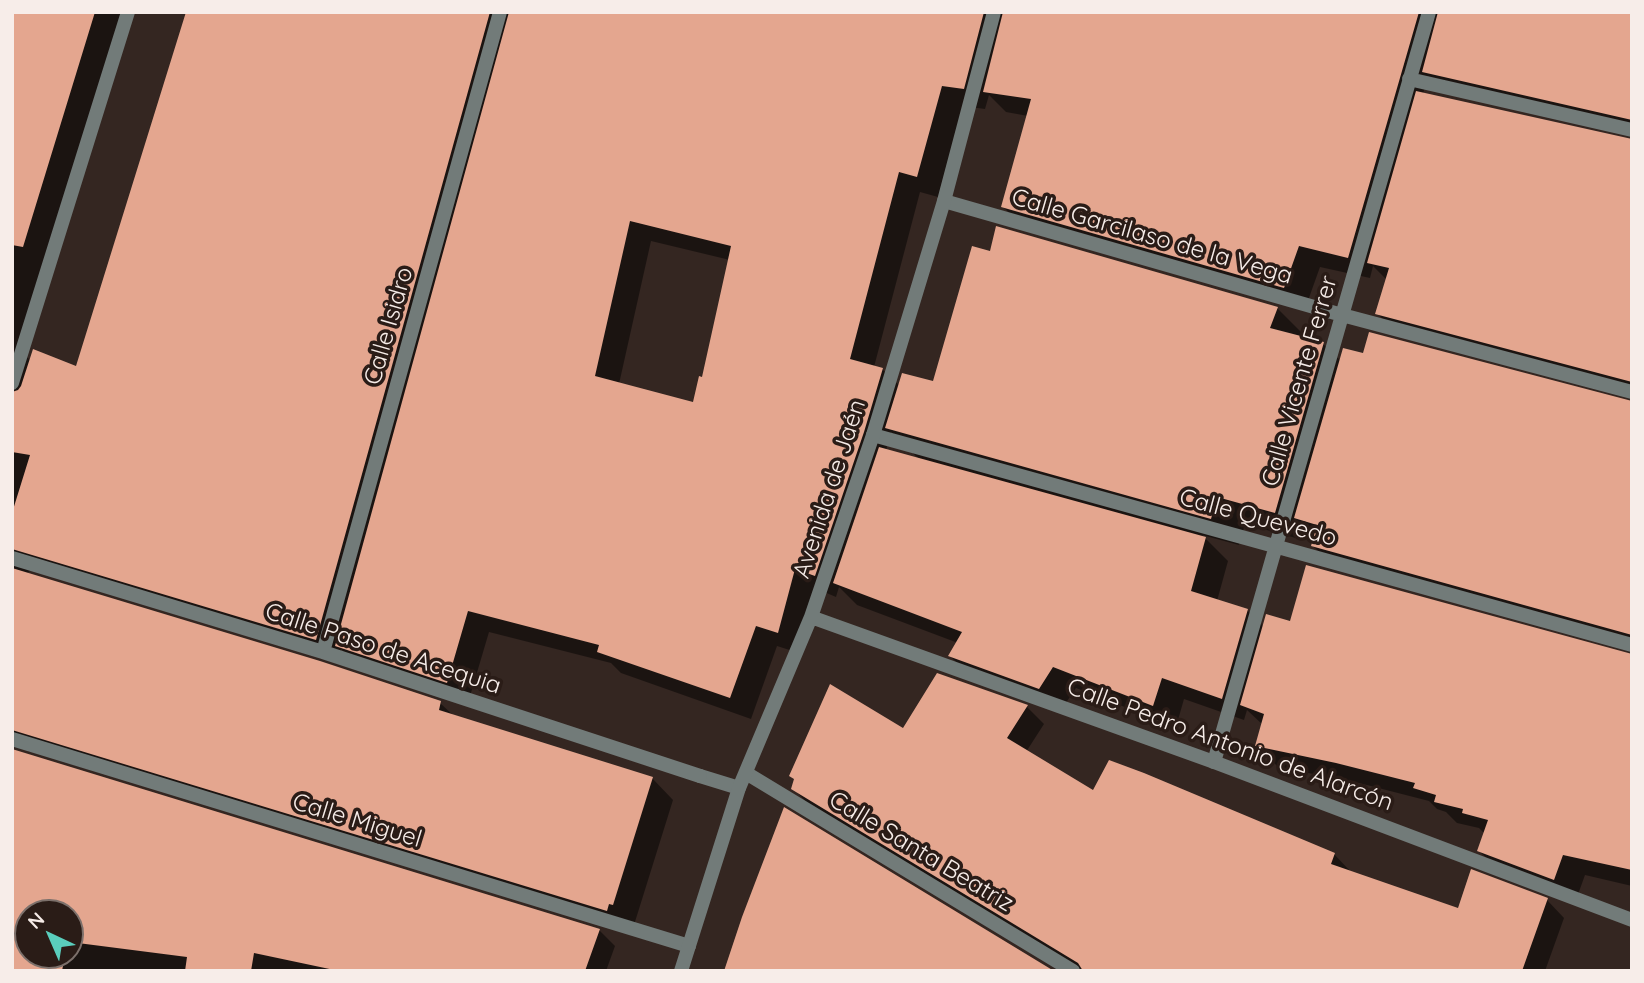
<!DOCTYPE html>
<meta charset="utf-8">
<style>
body{margin:0}
#map{position:relative;width:1644px;height:983px;overflow:hidden;background:#342621;font-family:Quicksand,sans-serif}
canvas{display:block}
.frame{position:absolute;inset:0;border:14px solid #f7ede9;pointer-events:none}
.north{position:absolute;left:14px;top:899px;width:70px;height:70px;box-sizing:border-box;background:#2a1c17;border:2px solid #7c706b;border-radius:50%;rotate:316deg;font-size:19px;font-weight:700;line-height:28px;text-align:center;color:#f7ede9}
.north::after{content:'';display:block;margin:auto;width:24px;height:32px;background:#5acebd;clip-path:polygon(50% 0,100% 100%,50% 72%,0 100%)}
</style>
<div id="map">
<canvas width="1644" height="983"></canvas>
<div class="frame"></div>
<div class="north">N</div>
</div>
<script>
const ctx = document.querySelector('canvas').getContext('2d');
ctx.lineJoin = 'round';
function fill(path, color) { ctx.fillStyle = color; ctx.fill(path, 'evenodd'); }
const poly = rows => new Path2D(rows.map(r => 'M' + r).join(''));
function strokePath(path, color, width, dash) { ctx.strokeStyle = color; ctx.lineWidth = width; ctx.lineCap = dash ? 'butt' : 'round'; ctx.setLineDash(dash || []); ctx.stroke(path); }
function label(font, color, halo, rows, align = 'center') {
  ctx.font = font + ' Quicksand,sans-serif'; ctx.lineWidth = 7; ctx.setLineDash([]); ctx.textBaseline = 'middle'; ctx.strokeStyle = halo; ctx.fillStyle = color; for (const [text, x, y, turn = 0] of rows) {
    ctx.save(); ctx.translate(x, y); ctx.rotate((+turn || 0) * Math.PI / 180); ctx.textAlign = isNaN(turn) ? turn : align; if (halo) ctx.strokeText(text, 0, 0); ctx.fillText(text, 0, 0); ctx.restore();
  }
}
const shadow = poly([
 [12,12,123,12,20,350,31,361,78,368,188,12,1632,12,1632,136,1445,93,1428,76,1423,94,1632,141,1632,397,1398,335,1377,313,1387,280,1373,266,1370,278,1320,267,1305,309,1025,228,1003,207,1028,116,1006,112,989,95,985,109,963,106,938,197,920,192,874,367,882,369,900,386,934,383,1277,308,1305,336,1304,339,1323,344,1341,361,1632,403,1632,649,1334,567,1313,546,1315,538,1306,528,1303,540,1245,524,1239,545,1202,535,1228,561,1217,601,1247,610,1264,627,1291,623,1632,656,1632,886,1585,875,1576,900,1501,872,1479,851,1485,834,1479,828,1457,823,1446,812,1437,809,1429,801,1359,783,1278,767,1257,745,1263,725,1247,710,1244,720,1184,699,1176,727,1076,688,1061,710,972,678,950,656,958,643,857,605,839,587,836,597,817,589,799,653,777,646,751,719,621,673,611,663,489,632,468,703,358,667,341,649,338,660,31,570,26,574,440,703,454,716,652,778,673,800,634,925,37,750,29,752,12,735],
 [651,241,730,260,703,379,694,404,619,384],
 [891,432,919,459,886,450],
 [1027,707,1044,724,1026,752,1093,793,1334,854,1351,872,1459,910,1547,900,1564,918,1545,971,1082,971,810,806,793,788,903,730],
 [12,751,599,930,615,946,606,971,12,971],
 [28,913,70,913,70,955,28,955]
]);
const building = poly([
 [12,12,95,12,23,247,12,245],
 [186,12,490,12,316,640,12,549,12,513,30,455,12,452,12,392,18,390,21,386,33,349,76,366],
 [509,12,984,12,964,89,942,86,917,177,899,172,850,359,883,368,864,432,815,576,795,569,778,633,756,626,730,698,597,652,599,645,468,611,447,683,335,646],
 [630,221,731,246,702,377,699,376,693,402,595,376],
 [1003,12,1419,12,1348,258,1299,246,1284,288,1001,207,1031,99,983,92],
 [1438,12,1632,12,1632,120,1422,72],
 [1416,91,1632,139,1632,382,1375,314,1389,268,1367,263],
 [996,226,1278,307,1270,328,1324,342,1275,513,1217,497,1211,519,885,428,902,373,933,381,972,246,990,251],
 [1369,332,1632,401,1632,635,1311,546,1317,525,1294,518,1343,348,1363,353],
 [879,447,1206,537,1191,591,1248,609,1222,699,1162,678,1153,706,1053,667,1039,689,948,656,962,632,833,583],
 [1306,565,1632,654,1632,870,1563,855,1554,880,1477,851,1488,820,1462,813,1463,809,1434,802,1436,795,1413,788,1415,783,1336,763,1255,746,1264,714,1240,705,1266,614,1290,621],
 [12,568,320,661,441,701,439,710,653,777,613,905,609,904,607,911,12,730],
 [937,673,1028,705,1007,738,1093,790,1109,760,1144,773,1335,853,1331,864,1458,908,1471,869,1548,898,1522,971,1083,971,1078,963,791,789,794,779,789,776,830,684,903,728],
 [12,749,600,929,585,971,339,971,254,953,251,971,185,971,187,957,70,942,70,913,28,913,28,955,65,955,62,971,12,971],
 [784,807,1054,971,724,971,742,917]
]);
const pedestrian = poly([
 [700,776,739,788]
]);
const minor = poly([
 [1409,79,1632,130],
 [944,201,1342,315,1632,392],
 [873,435,1632,645],
 [12,558,323,652,700,776],
 [323,652,500,12],
 [12,739,689,946],
 [1214,762,1429,12],
 [746,773,1073,971]
]);
const tertiary = poly([
 [12,383,128,12],
 [811,617,1214,762,1632,920],
 [681,971,739,788,811,617,873,435,944,201,994,12]
]);
const streetNames = [
 ["Calle Garcilaso de la Vega",1152,237,16],
 ["Calle Isidro",389,326,-74],
 ["Calle Vicente Ferrer",1300,381,-74],
 ["Avenida de Jaén",830,489,-72],
 ["Calle Quevedo",1258,518,15],
 ["Calle Paso de Acequia",383,649,18],
 ["Calle Pedro Antonio de Alarcón",1230,745,20],
 ["Calle Miguel",357,821,17],
 ["Calle Santa Beatriz",921,852,31]
];
fill(shadow, '#0007');
fill(building, '#e4a68f');
strokePath(pedestrian, '#727b79', 14);
strokePath(minor, '#727b79', 14);
strokePath(tertiary, '#727b79', 14);
label('24px', '#f7ede9', '#2a1c17', streetNames);
</script>
